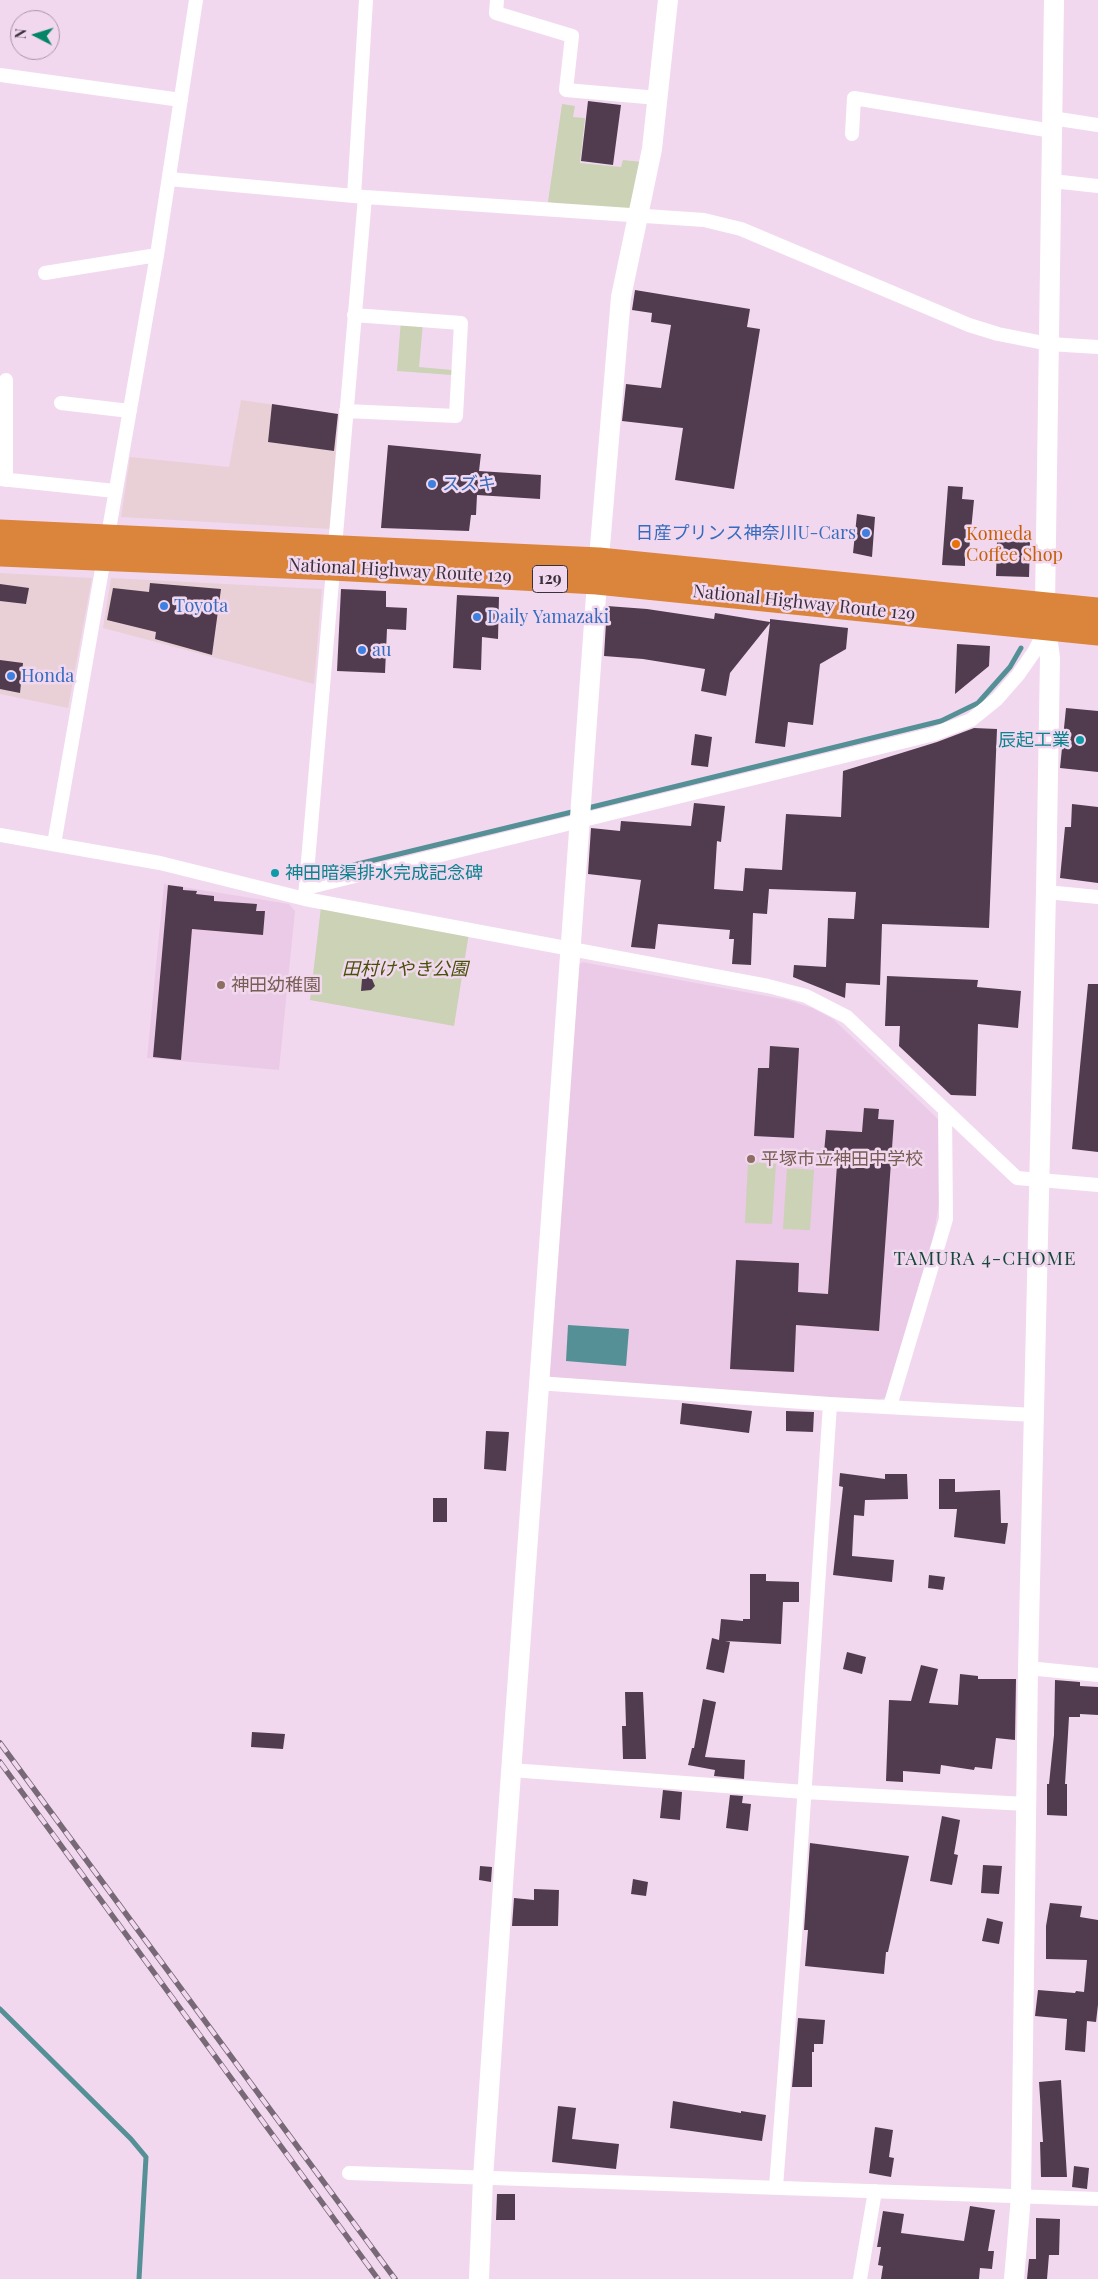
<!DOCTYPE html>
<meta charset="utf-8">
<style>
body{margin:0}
#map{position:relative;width:1098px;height:2279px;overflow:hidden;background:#f2d8ef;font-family:"Playfair Display",serif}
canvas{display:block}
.north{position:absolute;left:10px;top:10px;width:50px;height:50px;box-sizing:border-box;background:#f2d8ef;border:1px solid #a895a7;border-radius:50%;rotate:275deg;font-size:14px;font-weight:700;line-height:20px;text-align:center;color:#3a303a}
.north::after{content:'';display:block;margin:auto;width:18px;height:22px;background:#058567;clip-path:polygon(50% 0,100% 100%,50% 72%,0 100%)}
</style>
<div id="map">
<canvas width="1098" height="2279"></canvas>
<div class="north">N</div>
</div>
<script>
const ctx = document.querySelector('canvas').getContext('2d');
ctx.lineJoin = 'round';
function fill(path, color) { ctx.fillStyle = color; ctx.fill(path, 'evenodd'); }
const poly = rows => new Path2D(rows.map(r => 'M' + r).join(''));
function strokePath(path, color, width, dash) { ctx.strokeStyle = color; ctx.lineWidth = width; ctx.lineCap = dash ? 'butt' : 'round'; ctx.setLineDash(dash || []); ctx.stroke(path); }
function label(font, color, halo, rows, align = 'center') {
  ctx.font = font + ' "Playfair Display","Noto Sans JP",serif'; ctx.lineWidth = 5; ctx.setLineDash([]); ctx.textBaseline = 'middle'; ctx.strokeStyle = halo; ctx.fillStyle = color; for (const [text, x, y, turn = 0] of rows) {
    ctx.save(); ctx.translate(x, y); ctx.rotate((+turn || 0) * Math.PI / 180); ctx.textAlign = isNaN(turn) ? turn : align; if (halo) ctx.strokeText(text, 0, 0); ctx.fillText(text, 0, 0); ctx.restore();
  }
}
const commercial = poly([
 [241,400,338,414,331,529,121,517,130,457,229,467],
 [0,573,92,578,68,708,0,694],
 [111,578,322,589,314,684,103,628]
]);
const built = poly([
 [164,884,289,904,295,911,279,1070,147,1058],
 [582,962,788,1000,812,1008,833,1019,939,1120,940,1198,933,1239,887,1397,876,1401,551,1378,546,1371,578,966]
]);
const green = poly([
 [562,104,575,106,573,117,585,118,580,163,621,167,623,160,642,162,636,202,629,208,588,210,548,202],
 [401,320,423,322,419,367,452,370,452,375,397,371],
 [321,907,469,933,454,1026,310,1000],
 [748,1162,776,1164,772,1224,745,1223],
 [787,1168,814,1170,810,1230,783,1229]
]);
const water = poly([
 [568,1325,629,1329,626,1366,566,1361]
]);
const stream = poly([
 [584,809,941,721,978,703,1010,667,1021,648],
 [329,871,576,811],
 [0,2009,131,2139,146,2157,139,2279]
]);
const building = poly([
 [588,101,621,105,613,165,581,161],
 [635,290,750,309,747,327,760,329,734,489,675,480,683,428,622,421,626,384,661,388,671,325,651,322,652,313,632,310],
 [272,404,338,414,334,451,268,442],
 [388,445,481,454,479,471,541,475,540,499,477,495,476,515,471,515,469,531,381,528],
 [948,486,963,487,962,499,974,500,969,551,965,550,965,566,942,565],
 [857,514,875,517,872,557,853,553],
 [997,541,1030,542,1029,577,996,576],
 [150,583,221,589,212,655,155,639,156,632,107,620,113,588,149,592],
 [0,584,29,588,26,604,0,601],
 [341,589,386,591,386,607,407,608,406,630,387,629,385,673,337,671],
 [457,595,499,597,498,639,482,637,481,670,453,668],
 [607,606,647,609,714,619,715,613,770,622,770,619,848,628,846,649,820,664,813,725,788,722,785,747,755,743,770,623,730,673,726,696,701,691,705,669,643,659,604,656],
 [957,644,990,646,989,666,955,694],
 [0,660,23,663,20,693,0,689],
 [1066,708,1098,711,1098,772,1060,768],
 [974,728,997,729,989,928,882,924,880,985,846,983,845,998,793,977,794,965,826,967,828,918,854,919,856,892,769,889,767,914,753,913,751,965,732,964,734,939,729,939,730,930,658,924,655,949,631,947,641,880,588,874,591,828,620,831,621,821,691,826,694,803,725,806,721,842,717,841,714,889,743,891,745,868,782,870,786,814,841,817,843,771,937,742],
 [695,734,712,737,708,767,691,765],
 [1072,804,1098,807,1098,883,1060,878,1065,827,1071,827],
 [168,885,183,887,183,890,197,891,196,894,214,896,214,901,257,904,256,911,265,911,263,935,192,929,181,1060,153,1057],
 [887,976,978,980,977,987,1021,991,1018,1028,978,1024,976,1096,951,1095,899,1046,900,1026,885,1026],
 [368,977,372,979,375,986,371,990,361,991,362,979],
 [1088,984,1098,984,1098,1152,1072,1149],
 [770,1046,799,1048,794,1138,754,1136,758,1068,769,1068],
 [864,1108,879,1109,878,1119,894,1120,879,1331,796,1325,794,1372,730,1369,736,1260,799,1263,798,1292,828,1294,837,1165,823,1164,826,1130,862,1132],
 [682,1403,752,1411,749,1433,680,1424],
 [786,1411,814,1412,813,1432,786,1431],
 [486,1431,509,1432,506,1471,484,1469],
 [840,1473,885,1479,885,1474,907,1474,908,1499,865,1500,864,1516,854,1515,852,1556,894,1560,892,1582,833,1575,843,1487,839,1486],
 [939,1479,955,1479,955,1492,1000,1490,1001,1523,1008,1523,1005,1544,954,1537,957,1509,939,1509],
 [433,1498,447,1498,447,1522,433,1522],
 [750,1574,766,1574,766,1581,799,1582,799,1602,783,1602,781,1644,725,1641,730,1642,724,1673,706,1669,712,1638,719,1640,721,1619,743,1621,743,1619,750,1619],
 [929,1575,945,1577,943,1590,928,1588],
 [847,1652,866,1657,862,1674,843,1669],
 [921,1665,938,1669,929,1703,958,1705,960,1674,978,1676,978,1679,1016,1679,1015,1740,996,1738,992,1769,975,1767,974,1770,941,1765,940,1774,903,1771,903,1782,886,1781,889,1700,911,1701],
 [1055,1680,1080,1682,1080,1686,1098,1687,1098,1715,1080,1714,1080,1717,1069,1717,1065,1784,1067,1784,1067,1816,1047,1815,1047,1784,1049,1784,1054,1735],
 [625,1692,643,1692,646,1759,623,1759,622,1726,626,1726],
 [703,1699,716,1702,705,1757,745,1760,744,1779,714,1776,715,1770,688,1765,692,1748,694,1748],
 [252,1732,285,1734,283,1749,251,1747],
 [663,1790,682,1792,680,1820,660,1818],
 [730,1795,743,1796,742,1803,751,1804,748,1831,726,1828],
 [942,1816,960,1820,954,1854,958,1855,952,1885,930,1881],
 [810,1843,909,1856,888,1952,886,1952,884,1974,805,1966,808,1930,804,1930],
 [983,1865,1002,1866,999,1894,981,1893],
 [480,1866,492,1867,491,1882,479,1880],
 [633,1879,648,1882,646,1896,631,1894],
 [534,1889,559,1890,558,1926,512,1926,514,1898,534,1900],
 [1050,1903,1082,1906,1080,1917,1098,1920,1098,2005,1096,2022,1087,2021,1085,2052,1065,2050,1067,2019,1035,2016,1038,1990,1075,1993,1076,1991,1084,1992,1087,1960,1046,1959,1046,1926],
 [987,1918,1003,1922,999,1944,982,1941],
 [798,2018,825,2020,823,2044,814,2044,814,2052,812,2052,812,2087,792,2087],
 [1061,2080,1067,2177,1041,2177,1040,2142,1043,2142,1039,2082],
 [673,2101,741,2113,741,2111,766,2115,762,2141,670,2128],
 [558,2106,576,2108,572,2139,619,2144,616,2169,552,2162],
 [875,2127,893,2130,889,2157,894,2158,891,2177,869,2173],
 [1074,2166,1089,2168,1087,2189,1072,2187],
 [497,2194,515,2194,515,2220,496,2220],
 [970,2206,995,2210,988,2251,994,2251,992,2269,980,2268,979,2279,881,2279,883,2266,878,2265,881,2247,877,2247,883,2211,904,2214,901,2233,964,2241],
 [1036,2218,1060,2219,1059,2255,1049,2255,1047,2279,1027,2279,1029,2259,1036,2259]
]);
const street = poly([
 [497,0,496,13,572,36,566,90,658,98],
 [0,75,181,100],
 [1052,118,1098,125],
 [852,134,854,98,1052,131],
 [169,179,365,197,704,220,741,229,969,325,998,334,1049,344,1098,347],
 [1052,181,1098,186],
 [354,196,366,0],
 [45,273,157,255],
 [61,403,130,411],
 [346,411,456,416,461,323,354,315],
 [0,479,115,491],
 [6,480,6,380],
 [0,835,160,863,305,899,768,986,806,996,847,1017,1017,1178,1098,1185],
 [54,844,157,255,196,0],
 [306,888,934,734,971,720,997,699,1018,675,1034,652,1046,629],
 [1046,892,1098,897],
 [305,896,365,197],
 [538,1383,830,1404,1034,1415],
 [890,1406,946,1219,945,1111],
 [1028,1668,1098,1675],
 [511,1770,805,1792,1026,1804],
 [349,2173,1098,2199],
 [776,2187,795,1936,830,1404],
 [860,2279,875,2191]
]);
const secondary = poly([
 [479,2279,483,2178,504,1870,597,582,621,297,652,149,668,0],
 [1014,2279,1021,2196,1028,1668,1046,892,1050,658,1046,628,1045,604,1054,0]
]);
const highway = poly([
 [0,532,599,560,1098,610],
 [0,554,332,568,597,582,1098,633]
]);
const rail = poly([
 [0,1743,395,2279],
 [0,1762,378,2279]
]);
const markers = [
 [432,484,5,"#3f7fe0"],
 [866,533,5,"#3f7fe0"],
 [956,544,5,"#e8710a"],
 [164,606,5,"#3f7fe0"],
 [477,617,5,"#3f7fe0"],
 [362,650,5,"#3f7fe0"],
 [11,676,5,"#3f7fe0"],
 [1080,740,5,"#0f9aa8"],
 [275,873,5,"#0f9aa8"],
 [221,985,5,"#8d6e63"],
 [751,1159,5,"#8d6e63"]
];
const shields = [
 [550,579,35]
];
const shieldNames = [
 ["129",550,579]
];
const shopNames = [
 ["スズキ",442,484],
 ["日産プリンス神奈川U-Cars",856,533,"right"],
 ["Toyota",174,606],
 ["Daily Yamazaki",487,617],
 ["au",372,650],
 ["Honda",21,676]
];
const foodNames = [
 ["Komeda",966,534],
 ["Coffee Shop",966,555]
];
const streetNames = [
 ["National Highway Route 129",400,571,3],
 ["National Highway Route 129",804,603,6]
];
const cultureNames = [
 ["辰起工業",1070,740],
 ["神田暗渠排水完成記念碑",285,873,"left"]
];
const parkNames = [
 ["田村けやき公園",405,969]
];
const educationNames = [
 ["神田幼稚園",231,985],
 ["平塚市立神田中学校",761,1159]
];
const neighbourhoodNames = [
 ["TAMURA 4-CHOME",985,1259]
];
fill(commercial, '#e9d0d7');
fill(built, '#eacae7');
fill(green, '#cbd2b5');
fill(water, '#569097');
strokePath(stream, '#569097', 5);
fill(building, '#513c4f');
strokePath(street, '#fff', 14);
strokePath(secondary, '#fff', 20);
strokePath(highway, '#db843c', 25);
strokePath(rail, '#786977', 5.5);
strokePath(rail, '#f2d8ef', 4, [11]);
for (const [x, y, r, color] of markers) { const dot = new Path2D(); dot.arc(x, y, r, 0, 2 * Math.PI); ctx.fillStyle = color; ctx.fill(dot); strokePath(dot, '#f2d8ef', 2); }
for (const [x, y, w] of shields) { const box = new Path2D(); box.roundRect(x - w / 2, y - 13.5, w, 27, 4); ctx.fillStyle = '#f2d8ef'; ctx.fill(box); strokePath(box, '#3a303a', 1); }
label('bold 16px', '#3a303a', null, shieldNames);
label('18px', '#366cbe', '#f2d8ef', shopNames, 'left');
label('18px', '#c56008', '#f2d8ef', foodNames, 'left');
label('18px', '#3a303a', '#f2d8ef', streetNames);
label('18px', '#0d838f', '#f2d8ef', cultureNames, 'right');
label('italic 18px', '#475108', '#f2d8ef', parkNames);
label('18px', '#785e54', '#f2d8ef', educationNames, 'left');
ctx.letterSpacing = '1px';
label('19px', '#154839', '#f2d8ef', neighbourhoodNames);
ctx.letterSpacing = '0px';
</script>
